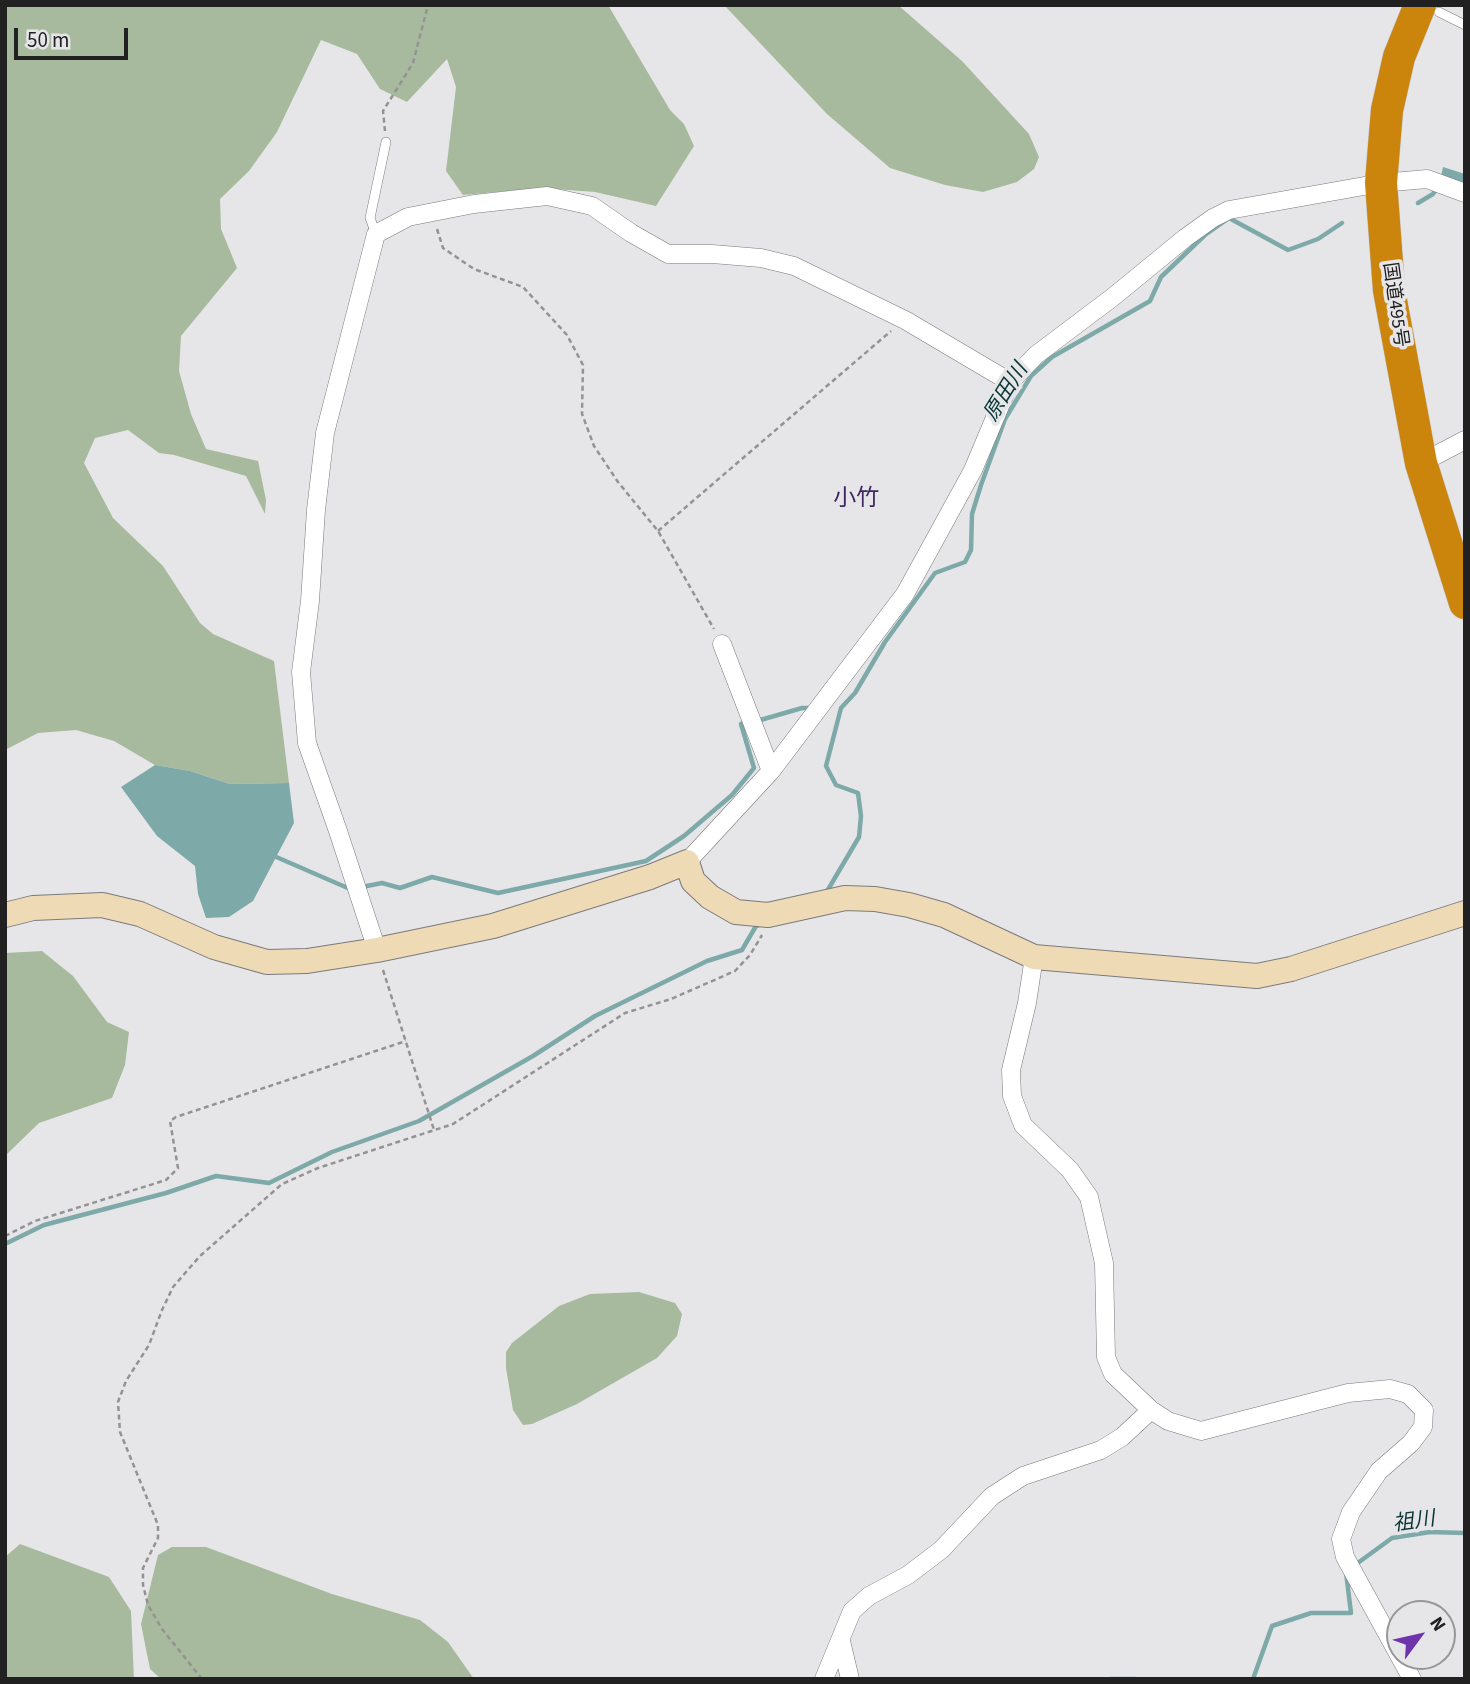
<!DOCTYPE html>
<meta charset="utf-8">
<style>
body{margin:0}
#map{position:relative;width:1470px;height:1684px;overflow:hidden;background:#e6e6e9;font-family:"Source Sans 3",sans-serif}
canvas{display:block}
.frame{position:absolute;inset:0;border:7px solid #212122;pointer-events:none}
.north{position:absolute;left:1386px;top:1600px;width:70px;height:70px;box-sizing:border-box;background:#e6e6e9;border:2px solid #979799;border-radius:50%;rotate:57deg;font-size:19px;font-weight:700;line-height:28px;text-align:center;color:#212122}
.north::after{content:'';display:block;margin:auto;width:24px;height:32px;background:#6d34ab;clip-path:polygon(50% 0,100% 100%,50% 72%,0 100%)}
.scale{position:absolute;left:14px;top:28px;width:114px;height:32px;box-sizing:border-box;border:4px solid #212122;border-top:0;padding-left:9px;font-size:21px;line-height:24px;white-space:nowrap;color:#212122;-webkit-text-stroke:5px #e6e6e9;paint-order:stroke}
</style>
<div id="map">
<canvas width="1470" height="1684"></canvas>
<div class="frame"></div>
<div class="north">N</div>
<div class="scale">50 m</div>
</div>
<script>
const ctx = document.querySelector('canvas').getContext('2d');
ctx.lineJoin = 'round';
function fill(path, color) { ctx.fillStyle = color; ctx.fill(path, 'evenodd'); }
const poly = rows => new Path2D(rows.map(r => 'M' + r).join(''));
function strokePath(path, color, width, dash) { ctx.strokeStyle = color; ctx.lineWidth = width; ctx.lineCap = dash ? 'butt' : 'round'; ctx.setLineDash(dash || []); ctx.stroke(path); }
function label(font, color, halo, rows, align = 'center') {
  ctx.font = font + ' "Source Sans 3","Noto Sans JP",sans-serif'; ctx.lineWidth = 7; ctx.setLineDash([]); ctx.textBaseline = 'middle'; ctx.strokeStyle = halo; ctx.fillStyle = color; for (const [text, x, y, turn = 0] of rows) {
    ctx.save(); ctx.translate(x, y); ctx.rotate((+turn || 0) * Math.PI / 180); ctx.textAlign = isNaN(turn) ? turn : align; if (halo) ctx.strokeText(text, 0, 0); ctx.fillText(text, 0, 0); ctx.restore();
  }
}
const forest = poly([
 [5,5,608,5,670,110,684,124,694,146,656,206,595,192,541,188,463,195,446,171,456,87,447,59,407,102,380,89,357,54,321,40,277,132,249,171,220,199,221,229,237,268,181,336,179,371,191,414,206,449,258,461,266,500,265,514,246,476,174,455,159,453,128,430,95,438,84,463,113,518,163,566,200,623,213,634,274,661,289,783,230,784,190,771,155,765,114,741,76,730,38,733,5,750],
 [724,5,898,5,962,61,1029,134,1039,157,1034,169,1017,182,983,192,945,185,890,168,827,114],
 [42,951,73,976,107,1022,129,1032,125,1065,112,1098,39,1123,5,1156,5,953],
 [639,1292,675,1303,682,1314,677,1336,657,1358,577,1404,532,1424,523,1425,513,1410,506,1368,506,1352,512,1343,559,1306,590,1294],
 [20,1544,109,1577,131,1611,134,1679,5,1679,5,1557],
 [172,1547,206,1547,332,1594,420,1620,448,1642,474,1679,161,1679,150,1669,141,1624,158,1555]
]);
const water = poly([
 [1443,167,1465,174,1465,186,1441,176],
 [155,765,190,771,230,784,289,783,294,823,253,901,229,917,206,918,198,894,195,866,157,836,121,787]
]);
const stream = poly([
 [1418,203,1433,194,1438,186],
 [757,721,802,708,813,708],
 [274,856,350,889],
 [362,887,382,883,400,888,432,877,498,893,646,861,684,836,732,795,754,768,741,724,749,722],
 [826,893,859,837,861,816,858,793,836,785,826,766,841,708,855,693,885,642,935,573,965,562,971,550,972,514,981,485,1005,419,1031,376,1052,357,1150,301,1161,277,1205,235,1229,218,1288,250,1318,239,1342,223],
 [5,1244,44,1225,166,1193,216,1176,269,1183,332,1152,419,1121,533,1056,595,1016,707,961,742,950,756,926,759,925],
 [1355,1565,1392,1538,1430,1532,1465,1533],
 [1110,1679,1136,1679],
 [1253,1679,1272,1626,1311,1613,1351,1613,1346,1572]
]);
const path = poly([
 [385,131,383,111,413,63,428,5],
 [437,229,443,248,474,269,523,287,567,335,583,365,582,414,594,446,618,482,658,531,714,629],
 [658,531,891,331],
 [383,970,434,1130],
 [5,1236,35,1221,166,1180,178,1168,170,1121,176,1117,406,1041],
 [202,1679,162,1629,148,1605,143,1585,143,1568,158,1538,158,1525,120,1432,118,1402,126,1381,149,1345,162,1310,173,1287,200,1256,282,1184,318,1168,453,1124,625,1013,671,999,735,971,750,955,762,935]
]);
const lane = poly([
 [1439,12,1465,25],
 [376,234,370,218,386,142]
]);
const street = poly([
 [1421,463,1465,440],
 [722,644,771,771],
 [687,862,771,771,905,594,973,470,1010,382,1036,355,1113,297,1185,238,1213,218,1229,210,1381,183,1427,179,1465,193],
 [377,950,338,831,307,743,301,672,310,601,316,510,325,433,376,234,408,217,474,204,547,196,592,206,631,233,668,254,712,254,761,258,794,266,905,320,1010,382],
 [1034,957,1027,1003,1011,1070,1012,1096,1023,1125,1070,1170,1089,1197,1104,1263,1106,1357,1113,1374,1151,1410,1168,1421,1201,1431,1348,1393,1390,1389,1408,1394,1424,1410,1423,1427,1411,1443,1379,1471,1351,1512,1341,1539,1345,1557,1412,1679],
 [841,1641,850,1679],
 [824,1679,852,1611,869,1596,908,1575,941,1550,992,1496,1023,1476,1101,1450,1122,1437,1151,1410]
]);
const secondary = poly([
 [5,915,33,908,102,905,140,914,214,947,267,962,307,961,377,950,493,926,650,877,687,862,693,881,710,897,736,912,768,915,845,898,875,899,909,905,944,915,1034,957,1257,976,1291,969,1465,913]
]);
const highway = poly([
 [1420,5,1399,57,1387,110,1381,183,1389,290,1421,463,1465,603]
]);
const streetNames = [
 ["国道495号",1394,305,82]
];
const waterNames = [
 ["原田川",1007,393,-58],
 ["祖川",1414,1523,-8]
];
const quarterNames = [
 ["小竹",856,500]
];
fill(forest, '#a8ba9d');
fill(water, '#7ea9a9');
strokePath(stream, '#7ea9a9', 4.5);
strokePath(lane, '#7a7a7d', 10);
strokePath(street, '#7a7a7d', 19);
strokePath(secondary, '#7a7a7d', 26);
strokePath(highway, '#c1c1c1', 33);
strokePath(path, '#939395', 2.5, [5, 3.5]);
strokePath(lane, '#fff', 9);
strokePath(street, '#fff', 18);
strokePath(secondary, '#efdab6', 24);
strokePath(highway, '#cb840c', 32);
label('19px', '#212122', '#e6e6e9', streetNames);
label('italic 21px', '#0b3637', '#e6e6e9', waterNames);
label('23px', '#3f2660', '#e6e6e9', quarterNames);
</script>
